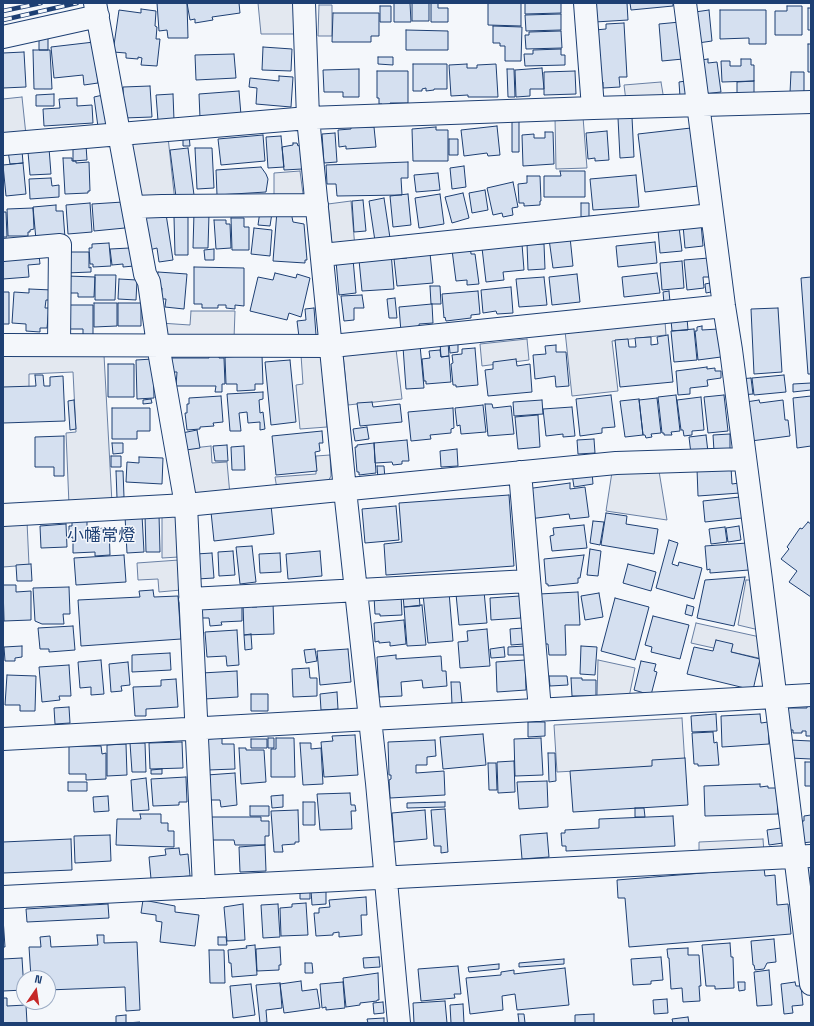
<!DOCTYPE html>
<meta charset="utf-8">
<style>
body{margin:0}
#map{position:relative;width:814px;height:1026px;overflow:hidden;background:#f4f7fb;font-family:"Space Grotesk",sans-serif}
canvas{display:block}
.frame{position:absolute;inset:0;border:4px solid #1d3f73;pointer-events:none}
.north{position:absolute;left:16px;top:970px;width:40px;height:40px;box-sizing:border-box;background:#f4f7fb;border:1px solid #9eadc5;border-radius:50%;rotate:13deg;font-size:11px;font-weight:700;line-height:16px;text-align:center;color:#1d3f73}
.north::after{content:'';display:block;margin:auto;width:14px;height:18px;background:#c62828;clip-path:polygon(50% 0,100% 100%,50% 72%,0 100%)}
</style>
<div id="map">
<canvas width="814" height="1026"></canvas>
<div class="frame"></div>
<div class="north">N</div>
</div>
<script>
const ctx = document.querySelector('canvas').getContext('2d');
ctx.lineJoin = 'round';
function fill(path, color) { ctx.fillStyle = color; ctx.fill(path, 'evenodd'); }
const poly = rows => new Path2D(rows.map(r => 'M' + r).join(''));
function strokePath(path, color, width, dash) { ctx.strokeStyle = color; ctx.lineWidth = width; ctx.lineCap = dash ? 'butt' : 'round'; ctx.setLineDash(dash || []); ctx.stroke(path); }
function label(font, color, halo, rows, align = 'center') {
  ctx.font = font + ' "Space Grotesk","Noto Sans JP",sans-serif'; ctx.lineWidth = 3; ctx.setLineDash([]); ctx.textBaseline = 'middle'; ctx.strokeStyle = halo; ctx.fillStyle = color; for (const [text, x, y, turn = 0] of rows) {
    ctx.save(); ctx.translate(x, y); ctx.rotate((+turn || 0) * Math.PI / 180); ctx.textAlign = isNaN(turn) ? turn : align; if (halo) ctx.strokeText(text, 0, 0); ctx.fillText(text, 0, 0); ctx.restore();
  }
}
const parking = poly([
 [258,3,295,3,297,34,261,34,258,3],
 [319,5,332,5,332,36,318,36,319,5],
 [661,82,664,100,626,101,624,85,661,82],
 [22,97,26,135,3,137,3,99,22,97],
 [583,117,587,168,556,169,555,118,583,117],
 [168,137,175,202,140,204,127,139,168,137],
 [300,171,303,194,274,199,274,173,300,171],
 [351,201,355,248,332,245,328,204,351,201],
 [191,311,235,311,234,339,169,340,160,323,190,325,191,311],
 [665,321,666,335,612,341,618,391,572,396,565,331,665,321],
 [527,339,529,360,482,366,480,344,527,339],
 [396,349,402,399,348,405,343,354,396,349],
 [3,354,104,355,112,503,69,505,66,433,76,432,73,372,29,374,29,389,3,390,3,354],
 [317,354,322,359,327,427,300,429,296,385,303,384,301,355,317,354],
 [211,446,212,463,227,462,230,495,195,498,184,449,211,446],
 [330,455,331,476,326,485,277,489,275,477,316,474,316,456,330,455],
 [659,471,667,520,606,511,612,472,659,471],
 [162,514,175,514,180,519,179,557,162,558,162,514],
 [27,521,29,565,3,567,3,523,27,521],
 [179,560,181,590,159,592,158,579,138,580,137,563,179,560],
 [746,580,751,580,759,630,738,625,746,580],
 [696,623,760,637,763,659,691,643,696,623],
 [598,660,635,668,629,697,597,699,598,660],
 [682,718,685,765,557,772,554,725,682,718],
 [763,839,764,853,699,856,699,842,763,839]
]);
const building = poly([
 [157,3,187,3,188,38,168,38,167,30,159,31,157,3],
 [187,3,239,3,240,13,212,17,213,20,195,23,195,19,190,20,187,3],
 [394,3,410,3,411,22,394,22,394,3],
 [412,3,429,3,429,21,412,21,412,3],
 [431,3,438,3,438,8,448,8,448,22,431,22,431,3],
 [488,3,521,3,521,26,488,25,488,3],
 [525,3,561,3,561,13,525,14,525,3],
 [594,3,627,3,628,20,595,22,594,3],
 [630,3,673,3,673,6,631,10,630,3],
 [380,6,391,6,391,22,380,22,380,6],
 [787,6,802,6,802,35,775,35,775,11,787,11,787,6],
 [808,8,811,8,811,30,808,30,808,8],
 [141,9,156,11,155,26,157,27,156,39,160,39,157,66,141,65,142,58,138,57,138,59,126,58,126,53,113,52,119,10,141,13,141,9],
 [709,10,712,41,698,43,695,12,709,10],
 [720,10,766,10,766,44,749,44,749,38,720,39,720,10],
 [333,13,379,13,379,36,371,36,371,42,332,42,333,13],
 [561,14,561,30,526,31,525,15,561,14],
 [680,22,683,59,662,61,659,24,680,22],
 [624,23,627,77,619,77,620,87,603,88,603,82,600,82,595,30,606,29,606,24,624,23],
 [493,26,522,27,521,61,505,61,505,46,500,46,500,43,493,43,493,26],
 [406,30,448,31,448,50,406,50,406,30],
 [561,31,562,48,526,49,525,35,529,35,529,32,561,31],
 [39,36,48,36,48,50,39,50,39,36],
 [94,42,98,83,84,85,83,75,54,78,51,47,94,42],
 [808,44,811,44,811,72,808,72,808,44],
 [263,47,292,49,291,71,262,70,263,47],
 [561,49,561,55,565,55,565,65,525,66,524,54,533,54,533,50,561,49],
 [33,50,50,50,52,89,34,89,33,50],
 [24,52,26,87,3,88,3,53,24,52],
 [234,54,236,78,196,80,195,55,234,54],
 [378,57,393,57,393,65,378,64,378,57],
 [708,59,708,63,717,62,721,92,703,94,701,60,708,59],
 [741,59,751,59,751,65,754,65,754,81,722,82,721,61,730,61,730,66,741,66,741,59],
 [413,64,447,64,447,89,434,89,434,90,426,91,426,88,422,89,422,91,413,91,413,64],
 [467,64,467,68,477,68,477,65,496,64,498,97,468,97,468,95,451,96,449,65,467,64],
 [542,68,544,89,530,89,530,96,516,97,515,70,542,68],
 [359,69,359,97,343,97,343,92,324,92,323,70,359,69],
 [507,69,514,69,515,97,508,97,507,69],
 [377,71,408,71,408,103,390,103,390,107,382,107,382,104,379,104,379,98,377,98,377,71],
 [575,71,576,94,544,95,544,72,575,71],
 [791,72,804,72,804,93,790,93,791,72],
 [279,76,293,77,291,107,256,104,257,88,249,87,250,78,279,81,279,76],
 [686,81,687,97,680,97,679,82,686,81],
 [754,81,754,93,737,94,737,82,754,81],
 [150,86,152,117,124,118,123,87,150,86],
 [239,91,241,115,200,118,199,94,239,91],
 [54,94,54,106,36,106,36,95,54,94],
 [173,94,174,120,158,121,156,95,173,94],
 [103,95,107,126,98,127,94,97,103,95],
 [77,98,77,106,92,105,93,123,44,126,43,109,60,108,59,99,77,98],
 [632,117,634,157,620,158,618,118,632,117],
 [512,120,519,120,519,152,512,152,512,120],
 [364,124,365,127,374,127,376,147,346,149,346,146,339,147,338,130,351,129,351,125,364,124],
 [497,126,500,155,488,156,487,153,464,156,461,130,497,126],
 [436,127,436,130,448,130,448,161,413,161,412,129,436,127],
 [691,128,698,186,645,192,638,134,691,128],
 [607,131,609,160,595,161,595,158,588,159,586,133,607,131],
 [545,132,553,132,554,164,523,166,522,135,534,134,534,138,545,138,545,132],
 [335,133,337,162,324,163,322,134,335,133],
 [183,135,189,135,190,146,183,146,183,135],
 [263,135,265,161,221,165,218,139,263,135],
 [281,136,284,167,268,168,266,137,281,136],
 [449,139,458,139,458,155,449,155,449,139],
 [293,143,297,143,298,146,300,145,302,169,284,170,282,147,293,145,293,143],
 [86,145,87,160,73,161,73,146,86,145],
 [49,148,51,174,30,175,28,152,49,148],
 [188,148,194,195,176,197,170,150,188,148],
 [195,148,212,148,214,188,197,189,195,148],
 [22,150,23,163,10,164,8,151,22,150],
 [63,158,72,158,72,161,76,161,76,163,89,162,90,191,88,191,88,193,65,194,63,158],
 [408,162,408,178,401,178,402,195,337,196,336,184,327,184,326,165,408,162],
 [23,163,26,194,6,196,3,165,23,163],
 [464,166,466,187,452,189,450,168,464,166],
 [261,167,266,174,268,179,266,192,217,195,216,170,261,167],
 [560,171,585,171,585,197,544,197,544,176,561,176,560,171],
 [438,173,440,190,416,192,414,175,438,173],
 [636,175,639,207,593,210,590,179,636,175],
 [527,176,540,176,541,201,540,201,540,205,524,206,524,203,519,203,518,184,527,183,527,176],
 [51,178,52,186,59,185,59,197,30,199,29,179,51,178],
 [513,182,518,207,512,208,513,215,503,217,502,213,493,215,487,188,513,182],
 [485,190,488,210,472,213,469,193,485,190],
 [463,193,469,218,452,223,445,197,463,193],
 [408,194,411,225,393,227,390,196,408,194],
 [440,194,444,224,419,228,415,198,440,194],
 [384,198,390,238,375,241,369,201,384,198],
 [363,200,366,231,354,232,352,201,363,200],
 [123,202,125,228,94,231,92,204,123,202],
 [90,203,92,232,68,234,66,205,90,203],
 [581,203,589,203,589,217,581,217,581,203],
 [56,205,56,211,63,211,65,238,36,240,33,207,56,205],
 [33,208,34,229,30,230,30,232,28,232,28,236,8,236,7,209,33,208],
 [260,211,272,213,270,226,258,225,260,211],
 [277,211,291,212,293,222,304,224,307,260,305,260,305,263,273,261,277,211],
 [3,212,6,212,7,237,3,237,3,212],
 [194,213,209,214,208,248,193,248,194,213],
 [166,214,173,260,159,262,157,248,149,250,144,218,166,214],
 [174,217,188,217,188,255,175,255,174,217],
 [231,218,244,218,244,227,249,227,249,250,232,250,231,218],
 [214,220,226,220,226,224,230,224,231,248,216,249,214,220],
 [701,223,703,246,685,248,683,225,701,223],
 [679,227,682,251,660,253,658,230,679,227],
 [254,228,272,230,270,256,251,254,254,228],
 [570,237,573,266,553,268,549,239,570,237],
 [655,242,657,263,618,267,616,246,655,242],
 [109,243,111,266,93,267,93,264,90,264,89,248,92,248,92,244,109,243],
 [470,244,471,254,475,254,479,284,467,285,467,280,456,281,452,250,470,244],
 [522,244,524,270,503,272,504,280,486,282,482,248,522,244],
 [527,244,544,244,545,269,528,270,527,244],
 [130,248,130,253,133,253,134,266,123,267,123,264,112,265,110,249,130,248],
 [214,249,214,260,205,260,204,250,214,249],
 [68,252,89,252,89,268,91,267,91,272,66,273,68,252],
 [391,252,394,289,362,291,359,260,391,252],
 [430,253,433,283,397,286,394,259,407,258,407,255,430,253],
 [39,255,40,264,28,265,29,277,3,279,3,256,39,255],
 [709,258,711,277,703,277,704,288,687,290,684,260,709,258],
 [353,259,356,293,339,295,336,261,353,259],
 [682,261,684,288,662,290,660,263,682,261],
 [194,267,244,268,244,306,235,305,235,309,226,308,226,305,218,305,218,308,202,308,202,304,194,304,194,267],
 [158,272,187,274,184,309,165,307,166,299,161,299,162,288,156,287,158,272],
 [275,273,296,278,297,274,310,278,301,317,289,313,287,320,250,311,258,277,273,280,275,273],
 [657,273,660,293,624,297,622,277,657,273],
 [577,274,580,302,552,305,549,277,577,274],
 [95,275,116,275,115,300,95,300,95,275],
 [67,276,95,277,94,297,78,297,78,293,66,293,67,276],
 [544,277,547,305,519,307,516,279,544,277],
 [811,277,811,374,808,374,801,278,811,277],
 [119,279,137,280,136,300,118,299,119,279],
 [710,283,711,292,706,293,705,284,710,283],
 [430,286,440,286,441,304,431,304,430,286],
 [511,287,513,313,497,314,496,311,483,313,481,290,511,287],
 [29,289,52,290,51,300,46,300,45,308,49,308,47,328,40,328,40,332,26,331,26,324,12,323,14,292,29,293,29,289],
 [478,291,480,314,471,315,471,318,446,321,445,317,444,318,442,294,478,291],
 [669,291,670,302,664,303,663,292,669,291],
 [3,292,9,292,9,324,3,324,3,292],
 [362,295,364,308,354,308,354,320,344,321,341,296,362,295],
 [395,298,397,318,389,318,387,299,395,298],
 [94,303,117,303,117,326,94,327,94,303],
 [118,303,141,303,141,326,118,326,118,303],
 [432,304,433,323,419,324,420,331,401,332,399,307,432,304],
 [66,305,93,305,93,336,83,336,83,329,66,329,66,305],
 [314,308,316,335,299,337,297,321,306,320,305,309,314,308],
 [778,308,782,372,754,374,751,309,778,308],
 [687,318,688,330,672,331,671,320,687,318],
 [702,326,702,330,718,329,721,357,698,360,695,331,697,331,697,327,702,326],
 [694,329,697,360,674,362,671,331,694,329],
 [668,335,673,382,620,387,615,340,628,339,629,347,636,347,635,338,651,337,651,345,658,344,657,337,668,335],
 [448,342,449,356,441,357,440,343,448,342],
 [449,342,458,342,458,352,450,353,449,342],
 [420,345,424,388,406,389,403,347,420,345],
 [556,345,556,352,566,352,569,386,556,387,555,376,535,379,533,355,546,354,545,346,556,345],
 [475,348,478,385,456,387,456,385,453,385,451,364,453,363,452,355,462,354,462,349,475,348],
 [440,350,441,357,449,356,451,382,426,384,426,381,424,381,422,359,430,358,429,351,440,350],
 [209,355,219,356,219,358,224,358,225,384,222,384,222,392,215,392,216,386,176,386,177,372,171,372,171,358,209,358,209,355],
 [262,355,263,384,255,384,255,390,237,391,237,384,226,384,225,357,262,355],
 [153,359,154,398,137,399,136,360,153,359],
 [516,359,517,366,530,364,532,392,488,396,485,370,493,369,493,362,516,359],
 [290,360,296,422,271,425,265,362,290,360],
 [108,364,134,364,134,397,108,397,108,364],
 [707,367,707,369,715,368,715,371,721,371,721,378,707,380,708,386,690,388,690,394,678,395,676,371,707,367],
 [35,375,43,375,44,386,50,386,50,377,63,376,65,421,3,423,3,387,36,386,35,375],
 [784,375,786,392,754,395,752,378,784,375],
 [751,378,753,394,742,395,740,379,751,378],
 [811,383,811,390,793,392,793,384,811,383],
 [263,392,263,399,259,400,260,413,263,412,265,429,260,430,260,422,248,423,247,412,239,413,241,431,230,431,227,394,263,392],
 [611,395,615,427,602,428,602,433,580,436,576,399,611,395],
 [676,395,680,431,671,432,672,435,664,435,664,433,662,433,658,397,676,395],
 [724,395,728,431,708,433,704,397,724,395],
 [221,396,223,422,213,423,214,426,200,427,200,429,187,430,185,413,187,413,187,404,189,404,189,398,221,396],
 [811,396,811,446,797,448,793,398,811,396],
 [701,397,704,430,692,431,692,435,684,436,683,430,681,430,677,400,701,397],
 [657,398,661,433,651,434,652,437,646,438,645,435,643,435,639,400,657,398],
 [151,399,152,403,143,404,143,400,151,399],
 [639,399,643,435,625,437,620,401,639,399],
 [74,400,76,429,70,430,68,401,74,400],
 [542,400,543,414,514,416,513,402,542,400],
 [759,400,760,403,783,400,785,420,788,420,790,436,751,441,746,402,759,400],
 [372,402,373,407,400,404,402,422,360,426,357,403,372,402],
 [485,404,492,404,493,408,511,406,514,434,488,436,485,404],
 [483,405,486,432,461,434,460,425,457,426,455,408,483,405],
 [572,407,575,436,563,437,563,434,546,436,543,409,572,407],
 [112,408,150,408,150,431,137,431,137,439,112,439,112,408],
 [453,408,454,428,451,429,451,433,430,435,431,439,411,441,408,412,453,408],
 [538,415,540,447,518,449,515,417,538,415],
 [367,427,369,439,355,441,353,429,367,427],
 [197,430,200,448,186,450,182,433,197,430],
 [322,431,323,443,319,443,320,451,315,452,317,471,276,475,272,436,322,431],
 [730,434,730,450,714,451,713,435,730,434],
 [706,435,708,452,691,454,689,437,706,435],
 [64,436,64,476,54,476,54,467,35,467,35,437,64,436],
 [594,439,595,453,578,454,577,440,594,439],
 [407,440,409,461,402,461,402,464,393,465,392,462,375,463,374,443,407,440],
 [112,443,123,443,123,453,113,454,112,443],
 [374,443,376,473,359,475,359,472,357,472,355,447,357,447,357,445,374,443],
 [227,445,228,461,215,461,213,446,227,445],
 [244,446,245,470,232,470,231,447,244,446],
 [457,449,458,466,441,467,440,451,457,449],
 [111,456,121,456,121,467,111,467,111,456],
 [139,457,163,458,162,484,126,482,127,462,139,463,139,457],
 [377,466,384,466,385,479,378,479,377,466],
 [731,467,732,484,739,483,740,493,698,496,697,469,731,467],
 [116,471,123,471,124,497,117,498,116,471],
 [592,472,593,484,574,487,572,474,592,472],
 [570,483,570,489,585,487,589,517,570,519,569,514,529,519,526,489,570,483],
 [509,495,514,566,386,575,384,544,402,542,399,503,509,495],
 [740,497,742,518,705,522,703,501,740,497],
 [271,505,274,534,214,541,211,512,271,505],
 [396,506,399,540,365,543,362,509,396,506],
 [606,513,627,516,626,524,658,529,654,554,601,545,606,513],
 [142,515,144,552,127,553,125,516,142,515],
 [145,515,159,515,160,552,146,552,145,515],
 [87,521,87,529,109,528,110,555,95,556,95,552,73,553,73,537,69,538,69,526,72,526,72,522,87,521],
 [593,521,604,522,600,545,590,543,593,521],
 [808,522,811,524,811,597,789,582,797,571,781,559,789,549,787,547,800,528,802,529,808,522],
 [66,524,67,547,41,548,40,526,66,524],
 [584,525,587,548,552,551,550,536,554,535,553,528,584,525],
 [739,526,741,540,728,542,726,528,739,526],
 [725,527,727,542,711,544,709,529,725,527],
 [669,540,678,543,672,564,678,566,679,562,702,568,694,599,656,588,669,540],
 [747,543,749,570,710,573,710,569,707,570,705,546,747,543],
 [252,546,256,582,240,584,236,547,252,546],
 [590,549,601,551,598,576,587,575,590,549],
 [233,551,235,575,219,576,218,552,233,551],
 [320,551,322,576,288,579,286,554,320,551],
 [212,553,214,578,197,579,196,554,212,553],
 [280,553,281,572,260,573,259,554,280,553],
 [124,555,126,582,76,585,74,558,124,555],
 [584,555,580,578,578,578,578,583,548,586,548,584,546,584,544,559,584,555],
 [31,564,32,581,17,581,16,565,31,564],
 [628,564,656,572,651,591,623,583,628,564],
 [745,577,734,626,697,618,705,580,745,577],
 [3,585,16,585,16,592,31,591,31,620,4,621,3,585],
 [69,587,70,614,63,614,64,624,42,624,35,621,33,588,69,587],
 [153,590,154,597,178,596,181,639,81,646,78,600,140,597,139,591,153,590],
 [484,591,487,623,459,625,456,594,484,591],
 [449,592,453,641,428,643,423,594,449,592],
 [578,592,580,625,565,625,566,655,549,655,548,644,544,644,539,594,578,592],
 [599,593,603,617,585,620,581,596,599,593],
 [419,594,420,606,404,607,403,595,419,594],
 [401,595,402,615,380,616,380,614,375,614,374,596,401,595],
 [520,596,521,618,491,620,490,598,520,596],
 [615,598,649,607,635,660,601,651,615,598],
 [257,602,273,602,274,634,244,635,243,603,252,603,252,607,257,607,257,602],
 [242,603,242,621,221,622,222,625,210,626,209,618,199,618,199,607,242,603],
 [422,605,426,645,407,646,404,607,422,605],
 [687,605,694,607,692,616,685,614,687,605],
 [653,616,689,625,680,659,651,652,652,647,645,645,653,616],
 [404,620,406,644,390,646,390,642,379,643,379,641,375,642,374,623,404,620],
 [73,626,75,650,49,652,49,649,40,649,38,628,73,626],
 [523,628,524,644,511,645,510,629,523,628],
 [487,629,490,666,460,668,458,642,468,641,467,631,487,629],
 [237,630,239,665,227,666,226,656,207,657,205,632,237,630],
 [251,634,252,649,245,650,244,635,251,634],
 [716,640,733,644,731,652,760,659,753,690,687,674,694,647,713,651,716,640],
 [22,646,22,657,15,658,15,661,5,661,4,647,22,646],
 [525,646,526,655,508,655,508,647,525,646],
 [581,646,597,647,595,675,580,674,581,646],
 [504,647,505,657,491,658,490,649,504,647],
 [315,649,317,661,306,663,304,650,315,649],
 [348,649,351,682,320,685,317,651,348,649],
 [170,653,171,670,132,672,132,655,170,653],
 [396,655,396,659,441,656,442,671,446,671,447,686,423,688,422,680,401,682,402,696,379,697,377,657,396,655],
 [101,660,104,694,91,695,91,687,80,688,78,662,101,660],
 [525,660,526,690,497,692,496,662,525,660],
 [641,661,656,664,654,671,657,672,651,695,634,690,641,661],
 [128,662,130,685,121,686,122,691,111,692,109,664,128,662],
 [69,665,71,696,59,696,60,700,42,702,39,667,69,665],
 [309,668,310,678,317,678,317,696,293,697,292,669,309,668],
 [237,671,238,697,204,699,202,673,237,671],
 [7,675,36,676,35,711,20,711,20,705,5,705,7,675],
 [549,676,567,676,568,685,550,686,549,676],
 [571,678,582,678,582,680,596,680,596,696,572,696,571,678],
 [176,679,178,707,146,709,146,716,135,716,133,687,161,686,161,680,176,679],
 [451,682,460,682,462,703,452,704,451,682],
 [337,692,338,709,321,710,320,694,337,692],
 [251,694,268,694,268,711,251,711,251,694],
 [807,705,811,705,811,736,806,736,806,731,802,731,802,733,793,733,793,730,788,730,788,708,807,708,807,705],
 [69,707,70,723,55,724,54,708,69,707],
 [716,714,717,731,692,732,691,716,716,714],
 [760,714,761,723,768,722,769,744,722,747,721,716,760,714],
 [528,722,545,722,545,736,528,737,528,722],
 [713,732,714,743,717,742,719,765,698,766,698,764,694,764,692,733,713,732],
 [483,734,486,765,443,769,440,737,483,734],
 [355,735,358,775,324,777,321,742,333,741,332,736,355,735],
 [222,738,222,744,234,744,235,769,208,770,206,739,222,738],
 [268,738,274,738,274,748,268,748,268,738],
 [276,738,294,738,295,777,271,777,271,749,276,749,276,738],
 [541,738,543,775,515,776,514,739,541,738],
 [251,739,267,739,267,748,251,748,251,739],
 [435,740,436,756,427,757,427,765,416,765,416,773,444,771,445,795,390,798,389,780,391,779,391,775,389,775,388,742,435,740],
 [790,740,811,741,811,759,790,758,790,740],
 [182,742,183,768,150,769,149,743,182,742],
 [130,743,145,743,146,772,132,772,130,743],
 [300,743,311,743,311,749,321,748,323,784,303,785,300,743],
 [126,744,127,775,107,776,107,745,126,744],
 [69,746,101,746,102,754,106,753,106,779,86,780,86,774,69,774,69,746],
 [239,748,246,748,246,750,264,750,266,782,241,784,239,748],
 [548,753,555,753,556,781,549,782,548,753],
 [685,758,688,805,573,812,570,771,652,766,652,760,685,758],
 [514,761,515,792,498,793,497,762,514,761],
 [805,762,811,762,811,786,805,786,805,762],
 [488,763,496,763,497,790,489,790,488,763],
 [162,769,162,774,151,774,151,770,162,769],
 [235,773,237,805,221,807,220,800,209,800,207,775,235,773],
 [186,777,187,802,179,802,179,805,153,806,151,779,186,777],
 [146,778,149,810,133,811,131,780,146,778],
 [547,781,548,807,519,809,517,782,547,781],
 [68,782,87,782,87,791,68,791,68,782],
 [760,784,760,787,768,786,768,788,777,788,778,814,705,816,704,786,760,784],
 [350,793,351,805,355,805,356,811,351,811,352,829,320,830,317,794,350,793],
 [283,795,283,807,272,808,271,796,283,795],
 [108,796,109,811,94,812,93,797,108,796],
 [303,802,315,802,315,825,303,825,303,802],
 [445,802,445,807,407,808,407,803,445,802],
 [250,806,269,806,269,816,250,816,250,806],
 [635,808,644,808,645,817,635,817,635,808],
 [445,809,448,852,441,853,441,846,434,846,431,810,445,809],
 [298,810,299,842,295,842,295,844,282,845,283,852,274,852,271,811,298,810],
 [425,810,427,839,394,842,392,813,425,810],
 [140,814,161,814,161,823,168,823,168,831,174,831,174,847,116,845,117,819,141,819,140,814],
 [811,815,811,842,801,843,801,821,804,821,804,816,811,815],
 [673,816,675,846,566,851,566,846,562,846,561,833,565,833,565,830,599,828,599,819,673,816],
 [211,817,261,817,261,821,269,821,269,836,265,836,265,845,235,845,234,840,212,840,211,817],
 [781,828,783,843,769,845,767,830,781,828],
 [547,833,549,857,522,859,520,835,547,833],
 [110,835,111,861,75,863,74,836,110,835],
 [71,839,72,870,3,873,3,842,71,839],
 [265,845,266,871,240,872,239,847,265,845],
 [179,848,180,855,188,854,190,876,151,879,149,857,166,855,165,849,179,848],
 [811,862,811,894,807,894,805,867,811,862],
 [764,868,765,876,775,875,777,905,788,904,791,934,629,947,625,898,618,898,617,880,764,868],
 [310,889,310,899,300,899,300,890,310,889],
 [326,889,326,904,312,905,311,890,326,889],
 [366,897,367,915,361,915,362,935,339,937,339,932,333,933,333,935,316,936,314,913,319,913,319,908,330,907,329,900,366,897],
 [143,900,175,906,175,912,199,915,195,946,160,942,162,922,156,921,156,915,141,913,143,900],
 [306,903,308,935,281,936,280,908,292,907,292,904,306,903],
 [108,904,109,918,27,922,26,909,108,904],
 [243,904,245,940,227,941,224,907,243,904],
 [278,904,280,937,263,938,261,905,278,904],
 [3,918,5,947,3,947,3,918],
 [97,935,104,935,104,943,137,942,140,1010,126,1011,125,987,48,990,48,978,31,978,29,947,41,947,40,937,50,936,51,947,98,945,97,935],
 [218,937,226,937,227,945,218,945,218,937],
 [774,939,776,962,767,963,764,969,755,970,754,965,753,965,751,941,774,939],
 [730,943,731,957,733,957,734,988,715,989,715,986,706,986,702,945,730,943],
 [255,945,257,975,232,977,231,963,229,963,228,950,247,948,246,946,255,945],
 [280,947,281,965,279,965,279,970,257,971,256,949,280,947],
 [688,948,688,955,699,955,701,986,699,986,700,1001,683,1002,682,988,671,989,669,958,668,958,667,949,688,948],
 [209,950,224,950,225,983,210,983,209,950],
 [379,957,380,967,364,968,363,958,379,957],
 [661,957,663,980,651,981,651,984,633,985,631,959,661,957],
 [22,958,24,990,3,991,3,959,22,958],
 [564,959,564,964,519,967,519,963,564,959],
 [305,963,312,963,313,973,305,973,305,963],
 [499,964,499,969,469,972,468,967,499,964],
 [458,966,461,994,454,994,455,998,421,1001,418,969,458,966],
 [565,968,569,1005,517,1010,515,994,502,996,503,1010,470,1014,466,978,501,975,501,972,514,970,514,974,565,968],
 [769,970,772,1005,757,1006,754,972,769,970],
 [378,973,379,1000,377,1000,377,1001,360,1003,360,1005,346,1007,343,978,378,973],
 [301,981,302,991,317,989,320,1008,284,1013,280,984,301,981],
 [343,982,345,1008,326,1010,326,1007,322,1008,320,984,343,982],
 [738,982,745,982,745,990,739,991,738,982],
 [795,982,796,986,801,986,803,1005,792,1006,793,1013,784,1014,781,984,795,982],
 [280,983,282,1008,266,1010,267,1022,260,1023,256,985,280,983],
 [251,984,255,1015,233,1018,230,986,251,984],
 [3,998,7,998,7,1006,26,1005,27,1023,3,1023,3,998],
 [667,999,668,1013,654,1014,653,1000,667,999],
 [445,1001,447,1023,414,1023,413,1003,445,1001],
 [383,1002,384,1013,374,1014,373,1003,383,1002],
 [463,1004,464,1023,451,1023,450,1005,463,1004],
 [518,1014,524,1014,525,1023,519,1023,518,1014],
 [594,1014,594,1023,575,1023,575,1015,594,1014],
 [126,1015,126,1023,140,1022,141,1023,116,1023,116,1016,126,1015],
 [688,1017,689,1023,673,1023,672,1019,688,1017],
 [384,1018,384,1023,368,1023,367,1019,384,1018]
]);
const minor = poly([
 [95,3,145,274,149,282,158,345,186,505,204,887],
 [304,3,308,118,345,490,377,783,399,1023],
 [585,3,593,108],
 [685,3,724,306,731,350,761,580,811,984],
 [3,37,98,16],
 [3,144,308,118,593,108,811,102],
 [133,207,162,206,317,205],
 [3,250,60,245,59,345],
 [322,255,712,215],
 [3,345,332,346,724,306],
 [520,472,540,710],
 [3,515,186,505,616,463,744,459],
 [190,599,529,581],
 [3,739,811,695],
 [3,897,811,856]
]);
const rail = poly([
 [3,11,41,3],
 [3,20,77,3]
]);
const quarterNames = [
 ["小幡常燈",101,536]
];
fill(parking, '#e3e8f0');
strokePath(parking, '#687fa3', 1);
fill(building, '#d5e0f0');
strokePath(building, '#1d3f73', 1);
strokePath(minor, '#1d3f73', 24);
strokePath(minor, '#f4f7fb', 22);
strokePath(rail, '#1d3f73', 4.5);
strokePath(rail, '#f4f7fb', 3, [9]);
label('17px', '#1d3f73', '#f4f7fb', quarterNames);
</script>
